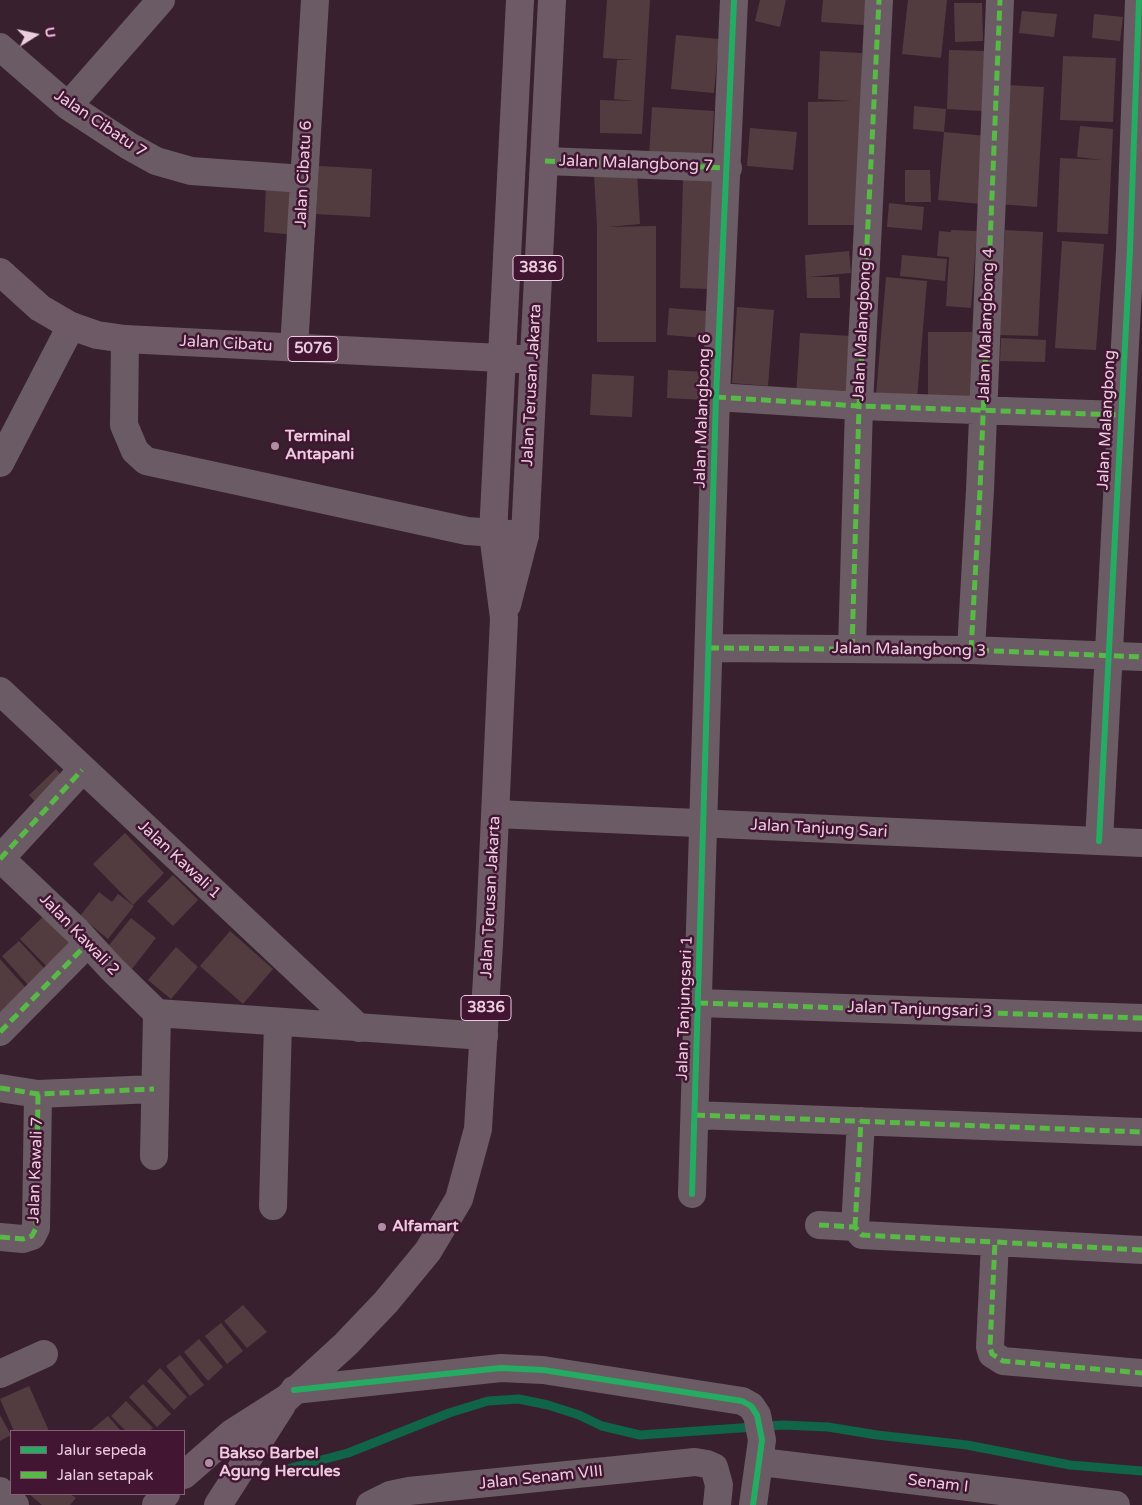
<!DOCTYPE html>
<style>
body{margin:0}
#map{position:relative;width:1142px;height:1505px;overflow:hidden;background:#38202f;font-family:"Varela Round",sans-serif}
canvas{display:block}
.legend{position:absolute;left:10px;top:1430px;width:175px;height:65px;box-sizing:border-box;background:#421532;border:1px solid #865f77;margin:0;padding:6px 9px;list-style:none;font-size:15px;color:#ebcdde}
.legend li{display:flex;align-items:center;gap:10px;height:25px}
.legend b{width:25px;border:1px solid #865f77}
.north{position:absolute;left:10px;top:10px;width:50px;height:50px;-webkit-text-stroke:4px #421532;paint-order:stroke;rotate:80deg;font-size:14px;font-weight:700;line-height:20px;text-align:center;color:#ebcdde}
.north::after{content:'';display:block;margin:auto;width:18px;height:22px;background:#ebcdde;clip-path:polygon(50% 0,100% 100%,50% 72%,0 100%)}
</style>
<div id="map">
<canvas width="1142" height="1505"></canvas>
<ul class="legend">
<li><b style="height:6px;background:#26ab63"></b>Jalur sepeda</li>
<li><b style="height:6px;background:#58b947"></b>Jalan setapak</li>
</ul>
<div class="north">U</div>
</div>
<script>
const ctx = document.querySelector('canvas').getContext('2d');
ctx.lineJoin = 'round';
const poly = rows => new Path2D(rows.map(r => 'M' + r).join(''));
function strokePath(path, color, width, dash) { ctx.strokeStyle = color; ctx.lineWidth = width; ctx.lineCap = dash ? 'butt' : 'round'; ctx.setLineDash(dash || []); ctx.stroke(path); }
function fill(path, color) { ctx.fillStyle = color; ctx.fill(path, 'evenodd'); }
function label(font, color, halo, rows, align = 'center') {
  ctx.font = font + ' "Varela Round",sans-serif'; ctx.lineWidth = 5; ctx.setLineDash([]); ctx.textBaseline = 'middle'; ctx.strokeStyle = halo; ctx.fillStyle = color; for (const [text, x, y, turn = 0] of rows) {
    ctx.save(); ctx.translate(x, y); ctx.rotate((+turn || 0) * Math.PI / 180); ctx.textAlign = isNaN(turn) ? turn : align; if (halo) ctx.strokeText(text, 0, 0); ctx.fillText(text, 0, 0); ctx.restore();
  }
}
const stream = poly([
 [283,1470,348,1453,449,1413,488,1401,519,1399,548,1405,579,1415,602,1426,640,1435,783,1425,828,1427,877,1435,967,1445,1070,1465,1142,1471]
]);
const building = poly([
 [607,0,650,0,642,134,600,133,600,100,633,101,614,99,617,60,635,60,603,58],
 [760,0,786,0,780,27,755,21],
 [823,0,866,0,864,25,821,22],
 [908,0,947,0,941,58,902,54],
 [954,3,982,3,983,41,955,42],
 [1022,11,1057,14,1054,37,1019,33],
 [1094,14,1123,17,1120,41,1092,38],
 [676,35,719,39,714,93,671,89],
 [949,50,985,51,982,111,947,109],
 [820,51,862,53,861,225,808,225,808,102,851,101,818,99],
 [1063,56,1116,58,1113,122,1060,120],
 [1007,85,1044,87,1037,207,999,204],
 [914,106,946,109,944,132,987,136,981,204,938,200,944,132,913,129],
 [652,107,714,111,711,161,649,157],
 [1080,126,1113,129,1108,234,1057,232,1060,158,1102,160,1077,157],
 [750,128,797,132,793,170,747,166],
 [319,166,372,169,370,217,316,214],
 [905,170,930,170,931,202,905,202],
 [637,173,640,224,607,227,656,226,656,342,597,342,597,227,594,175],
 [683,179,712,180,709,289,680,288],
 [266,185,298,186,295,235,264,232],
 [889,203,924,207,922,230,887,227],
 [951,230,977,231,971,308,946,306,949,257,937,256,939,231,951,232],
 [1005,230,1043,232,1038,336,1000,335],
 [1062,241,1104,244,1096,350,1055,348],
 [849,251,851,273,809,277,839,277,840,298,807,298,805,255],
 [902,255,947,259,945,281,900,276],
 [886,277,927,281,917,399,876,395],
 [737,307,774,310,768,386,732,383],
 [669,308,707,311,704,338,667,335],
 [928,332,972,332,972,400,928,400],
 [800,333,852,336,848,400,796,396],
 [1001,338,1046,340,1045,362,1000,361],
 [668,370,706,372,705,400,667,398],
 [592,374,634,376,632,417,590,415],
 [56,769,68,783,41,808,29,795],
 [125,833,164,873,133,905,93,864],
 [173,875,198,900,173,926,147,901],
 [99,892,112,902,118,894,134,906,108,939,80,916],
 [50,910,78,939,48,968,20,939],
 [131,918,156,938,132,969,106,949],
 [230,931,273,969,243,1004,200,966],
 [19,941,46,970,29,986,2,956],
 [176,947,198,967,171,999,148,980],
 [0,959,26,988,0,1012],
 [243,1305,267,1332,247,1348,224,1321],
 [221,1323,243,1351,227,1364,205,1336],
 [199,1339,223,1367,208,1381,184,1352],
 [180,1355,204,1385,190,1396,166,1366],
 [160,1368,187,1397,174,1410,147,1381],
 [143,1384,171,1414,157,1427,129,1397],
 [29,1386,49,1431,14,1431,0,1399],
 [126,1401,153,1428,149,1431,126,1431,111,1416],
 [0,1415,11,1435,0,1441],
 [108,1416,121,1431,90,1431],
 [29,1494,70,1494,76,1498,70,1505,42,1505]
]);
const minor = poly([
 [0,47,68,106,129,146,156,161,191,171,304,179],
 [68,106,161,0],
 [545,161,728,168],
 [125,339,124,425,135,451,146,461,467,531,525,535],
 [294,348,315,0],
 [716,397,859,406,1120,415],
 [0,463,71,326],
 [709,648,971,650,1142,657],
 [852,649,859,406,879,0],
 [971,650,980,490,1000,0],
 [0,691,359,1028],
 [496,814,1142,843],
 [1099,841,1130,250,1139,0],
 [0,858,77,931,112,969,157,1013],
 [0,859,82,770],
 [698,1003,1142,1018],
 [157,1013,484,1036],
 [0,1032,88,943],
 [0,1088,38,1094,154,1089],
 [695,1115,1142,1132],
 [154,1156,157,1013],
 [692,1194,716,397,734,0],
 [273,1206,278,1022],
 [819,1225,855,1227,862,1235,995,1242],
 [855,1227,861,1121],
 [0,1237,23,1239,32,1236,36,1228,38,1094],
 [1142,1250,995,1242,990,1347,992,1354,1003,1361,1142,1373],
 [0,1374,44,1354],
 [294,1390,501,1368,543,1370,742,1401,751,1406,757,1415,762,1440,753,1505],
 [761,1462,1116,1505],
 [0,1491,15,1505],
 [370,1505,390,1495,409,1491,695,1462,707,1464,714,1467,719,1485,717,1505]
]);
const major = poly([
 [0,272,40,308,71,326,97,335,125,339,520,359],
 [507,605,525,535,552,0],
 [184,1475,232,1433,287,1398,346,1344,386,1302,428,1251,459,1199,478,1129,490,926,504,618,493,534,520,0],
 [156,1505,166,1494],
 [218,1505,282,1405]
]);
const quiet = poly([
 [545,161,728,168],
 [716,397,859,406,1120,415],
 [709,648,971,650,1142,657],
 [852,649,859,406,879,0],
 [971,650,980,490,1000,0],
 [0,859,82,770],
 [698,1003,1142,1018],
 [0,1032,88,943],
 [0,1088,38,1094,154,1089],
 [695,1115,1142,1132],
 [819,1225,855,1227,862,1235,995,1242],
 [855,1227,861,1121],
 [0,1237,23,1239,32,1236,36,1228,38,1094],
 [1142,1250,995,1242,990,1347,992,1354,1003,1361,1142,1373]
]);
const cycleway = poly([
 [1099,841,1130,250,1139,0],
 [692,1194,716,397,734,0],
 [294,1390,501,1368,543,1370,742,1401,751,1406,757,1415,762,1440,753,1505]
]);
const markers = [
 [275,446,5,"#ac90a1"],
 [382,1227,5,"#ac90a1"],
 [209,1463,5,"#ac90a1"]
];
const shields = [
 [538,268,50],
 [313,349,50],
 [486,1008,50]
];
const shieldNames = [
 ["3836",538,268],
 ["5076",313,349],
 ["3836",486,1008]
];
const streetNames = [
 ["Jalan Cibatu 7",100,124,34],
 ["Jalan Malangbong 7",636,164,2],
 ["Jalan Cibatu 6",304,174,-87],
 ["Jalan Malangbong 5",863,324,-87],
 ["Jalan Malangbong 4",987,325,-88],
 ["Jalan Cibatu",226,344,3],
 ["Jalan Terusan Jakarta",532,385,-87],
 ["Jalan Malangbong 6",703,411,-88],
 ["Jalan Malangbong",1107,420,-87],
 ["Jalan Malangbong 3",909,650,1],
 ["Jalan Tanjung Sari",819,829,3],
 ["Jalan Kawali 1",179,860,43],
 ["Jalan Terusan Jakarta",491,897,-87],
 ["Jalan Kawali 2",79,935,46],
 ["Jalan Tanjungsari 1",685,1008,-88],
 ["Jalan Tanjungsari 3",920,1010,2],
 ["Jalan Kawali 7",36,1170,-88],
 ["Jalan Senam VIII",541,1478,-6],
 ["Senam I",938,1484,7]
];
const poiNames = [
 ["Terminal",285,437],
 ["Antapani",285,455],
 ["Alfamart",392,1227],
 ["Bakso Barbel",219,1454],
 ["Agung Hercules",219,1472]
];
strokePath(stream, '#106448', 9);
fill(building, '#533c3f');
strokePath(minor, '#6a5b64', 28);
strokePath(major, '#6e5a66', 28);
strokePath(quiet, '#58b947', 5, [10, 5]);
strokePath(cycleway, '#26ab63', 6);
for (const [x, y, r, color] of markers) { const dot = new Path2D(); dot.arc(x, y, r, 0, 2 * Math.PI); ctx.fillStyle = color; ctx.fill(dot); strokePath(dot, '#421532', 2); }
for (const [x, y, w] of shields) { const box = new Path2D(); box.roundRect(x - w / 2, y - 12.5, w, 25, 4); ctx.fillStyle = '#421532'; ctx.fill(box); strokePath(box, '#ebcdde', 1); }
label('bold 15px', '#ebcdde', null, shieldNames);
label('16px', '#ebcdde', '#421532', streetNames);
label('bold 16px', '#ebcdde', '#421532', poiNames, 'left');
</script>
